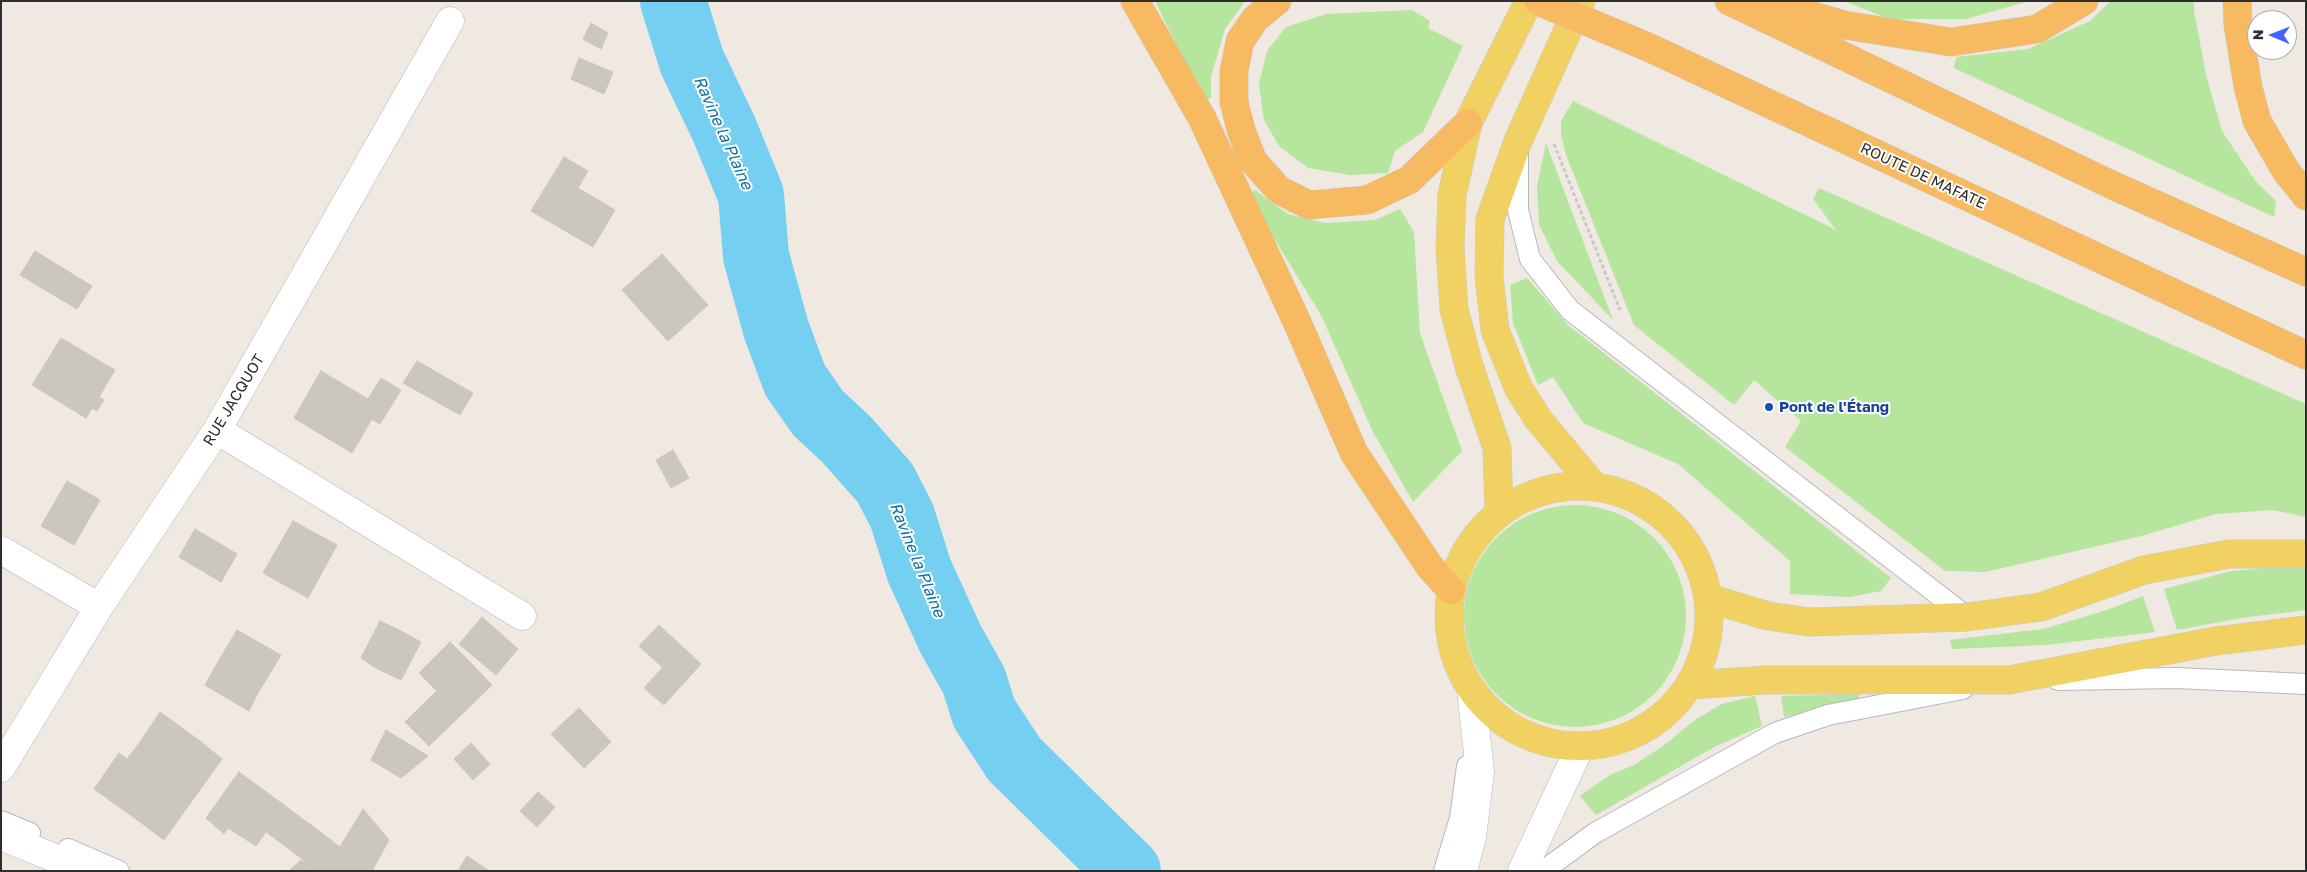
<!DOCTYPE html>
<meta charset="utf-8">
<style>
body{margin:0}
#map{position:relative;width:2307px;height:872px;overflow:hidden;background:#efe9e1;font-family:"Golos Text",sans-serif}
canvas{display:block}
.frame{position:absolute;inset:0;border:2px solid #2e2e2e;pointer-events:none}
.north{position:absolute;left:2247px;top:10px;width:50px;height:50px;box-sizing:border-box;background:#fff;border:1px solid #ababab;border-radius:50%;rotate:271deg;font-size:14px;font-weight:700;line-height:20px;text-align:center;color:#2e2e2e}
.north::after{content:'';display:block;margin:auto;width:18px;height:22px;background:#4264fb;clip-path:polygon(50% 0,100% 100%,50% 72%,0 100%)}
</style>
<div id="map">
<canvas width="2307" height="872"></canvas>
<div class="frame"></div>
<div class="north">N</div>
</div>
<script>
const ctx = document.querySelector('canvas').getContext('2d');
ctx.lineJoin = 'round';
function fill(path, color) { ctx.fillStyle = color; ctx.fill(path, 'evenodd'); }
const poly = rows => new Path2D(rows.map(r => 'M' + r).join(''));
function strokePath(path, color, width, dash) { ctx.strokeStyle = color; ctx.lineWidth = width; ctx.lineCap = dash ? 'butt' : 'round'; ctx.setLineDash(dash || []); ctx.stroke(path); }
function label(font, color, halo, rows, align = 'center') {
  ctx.font = font + ' "Golos Text",sans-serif'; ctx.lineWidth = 4; ctx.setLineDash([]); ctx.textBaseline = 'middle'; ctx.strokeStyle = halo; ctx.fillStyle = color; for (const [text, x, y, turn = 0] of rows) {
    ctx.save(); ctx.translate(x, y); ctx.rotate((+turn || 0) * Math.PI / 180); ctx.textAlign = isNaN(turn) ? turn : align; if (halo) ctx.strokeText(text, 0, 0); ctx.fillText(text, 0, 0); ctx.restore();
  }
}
const green = poly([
 [1155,1,1245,1,1225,29,1211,77,1211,98,1204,101],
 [1844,1,2029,1,1966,19,1889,19],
 [2111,1,2194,1,2194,11,2206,75,2222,131,2256,182,2276,201,2274,217,1954,68,1956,57,2028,49,2090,21],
 [1412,10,1430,21,1428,28,1463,46,1423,132,1395,151,1388,173,1350,175,1308,168,1279,146,1264,120,1259,84,1267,51,1286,27,1326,14],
 [1573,101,1836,230,1813,199,1819,188,2306,404,2306,517,2273,510,2216,514,2141,536,1985,572,1945,571,1785,447,1801,421,1754,380,1734,405,1634,325,1566,155,1561,135,1561,121],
 [1546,143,1613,320,1557,261,1539,225,1537,186],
 [1255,190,1288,214,1325,223,1375,220,1400,209,1414,232,1420,333,1462,451,1413,502,1373,432,1321,315,1248,196],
 [1527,278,1568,325,1891,578,1881,591,1850,597,1790,594,1790,561,1678,464,1583,423,1553,377,1538,385,1513,323,1510,285],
 '1464 616a111 111 0 1 1 222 0a111 111 0 1 1-222 0Z',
 [2306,565,2306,610,2241,618,2177,630,2164,589,2231,571],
 [2143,596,2155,632,2046,645,1952,649,1950,640,2043,629,2107,610],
 [1859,694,1859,701,1784,717,1781,696],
 [1755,696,1762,726,1716,746,1596,815,1580,796,1610,775,1634,765,1663,746,1696,719,1722,704]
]);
const river = poly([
 [673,1,692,62,724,129,751,195,756,256,776,329,795,380,818,413,846,439,885,483,902,516,919,570,950,638,974,681,984,713,1014,759,1128,871]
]);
const building = poly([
 [591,23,608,33,601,49,583,39,591,23],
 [579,58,613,72,604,94,571,79,579,58],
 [564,157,588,171,578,188,615,210,593,247,531,211,564,157],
 [35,251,92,286,77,309,20,275,35,251],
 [662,254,708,305,668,341,622,290,662,254],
 [61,338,115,370,99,397,104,400,97,411,92,408,86,418,32,385,61,338],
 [417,361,473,393,460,415,403,383,417,361],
 [321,371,368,399,381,378,401,390,380,424,372,419,352,453,294,418,321,371],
 [673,450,689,478,671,488,656,460,673,450],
 [67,481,100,500,74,545,41,526,67,481],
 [293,521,337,545,308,598,263,573,293,521],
 [195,529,237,554,221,582,179,557,195,529],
 [482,617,518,649,496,675,459,644,482,617],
 [380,621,397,629,374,667,361,658,380,621],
 [659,625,701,664,682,685,639,646,659,625],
 [397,629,421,642,401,680,374,667,397,629],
 [237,630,281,655,258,693,215,667,237,630],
 [450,642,468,660,437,691,419,673,450,642],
 [468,660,492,685,429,746,405,722,468,660],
 [215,667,258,693,249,711,205,685,215,667],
 [663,667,682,685,664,705,644,688,663,667],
 [579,708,611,742,584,768,551,734,579,708],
 [160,712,200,741,176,772,138,745,160,712],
 [386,730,428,756,401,778,371,760,386,730],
 [200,741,222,759,164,840,140,822,200,741],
 [471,743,490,764,473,780,454,759,471,743],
 [138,745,176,772,140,822,94,789,119,753,127,759,138,745],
 [239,772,284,805,256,846,228,828,224,834,206,818,239,772],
 [538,792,555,807,537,827,520,811,538,792],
 [284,805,319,831,301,858,265,831,284,805],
 [363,809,389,840,372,871,369,871,340,847,363,809],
 [319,831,340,847,326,871,318,871,301,858,319,831],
 [340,847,369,871,352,871,334,858,340,847],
 [467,856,489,871,458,871,467,856],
 [334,858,352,871,326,871,334,858],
 [301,860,318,871,289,871,301,860]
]);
const path = poly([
 [1554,144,1620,310]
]);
const service = poly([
 [1518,155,1518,210,1530,259,1570,310,1967,617],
 [2058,680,2177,678,2306,684],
 [1,821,30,833],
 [68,849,119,871],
 [1444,871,1460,818,1467,766],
 [1543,871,1595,833,1775,733,1828,715,1963,689]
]);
const minor = poly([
 [217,430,522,616],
 [1,550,99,607],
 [1,768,99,607,217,430,450,21]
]);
const tertiary = poly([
 [1,836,86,871],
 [1463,871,1472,837,1480,772,1471,689],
 [1522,871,1580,747]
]);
const primary = poly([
 [1581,1,1518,141,1490,219,1489,276,1495,330,1518,387,1538,419,1593,485],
 '1449 616a130 130 0 1 1 260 0a130 130 0 1 1-260 0Z',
 [1499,511,1497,448,1469,366,1454,309,1450,248,1452,195,1468,123,1529,1],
 [1708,598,1768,616,1809,622,1967,617,2041,607,2144,570,2229,554,2306,554],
 [1690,685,1765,680,2009,680,2216,641,2306,630]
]);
const trunk = poly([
 [1135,1,1202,118,1297,322,1354,453,1430,567,1451,590],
 [1277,1,1255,19,1240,41,1234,71,1234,102,1241,130,1253,161,1279,190,1309,205,1367,200,1409,180,1468,123],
 [1729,1,2112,185,2306,272],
 [1762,1,1844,25,1951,42,2037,29,2084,1],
 [2237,1,2238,25,2248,87,2257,121,2286,171,2306,196],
 [1648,47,2306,355]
]);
const trunkBridge = poly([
 [1538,1,1648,47]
]);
const markers = [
 [1769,407,5,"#1a4fb4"]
];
const streetNames = [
 ["ROUTE DE MAFATE",1923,176,25],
 ["RUE JACQUOT",234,400,-59]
];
const transitNames = [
 ["Pont de l'Étang",1779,407]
];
const waterNames = [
 ["Ravine la Plaine",723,133,66],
 ["Ravine la Plaine",917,560,68]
];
fill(green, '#b6e59e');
strokePath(river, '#75cff0', 66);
fill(building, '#cbc7bf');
strokePath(building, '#cbc5ba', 1);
strokePath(service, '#b4b7c1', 22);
strokePath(minor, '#b4b7c1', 29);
strokePath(tertiary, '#b4b7c1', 29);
strokePath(primary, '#c9c9c9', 29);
strokePath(trunk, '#c9c9c9', 29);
strokePath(path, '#c9c9c9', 3, [4, 2.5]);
strokePath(service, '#fff', 20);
strokePath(minor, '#fff', 28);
strokePath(tertiary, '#fff', 28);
strokePath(primary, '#f2d163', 28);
strokePath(trunk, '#f8ba60', 28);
strokePath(trunkBridge, '#c9c9c9', 29, []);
strokePath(trunkBridge, '#f8ba60', 28);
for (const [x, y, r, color] of markers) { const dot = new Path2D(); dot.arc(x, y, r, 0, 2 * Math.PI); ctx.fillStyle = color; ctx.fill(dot); strokePath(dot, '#fff', 2); }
label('15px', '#2e2e2e', '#fff', streetNames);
label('bold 15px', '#164399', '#fff', transitNames, 'left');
label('italic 16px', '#0d6fa3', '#fff', waterNames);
</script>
